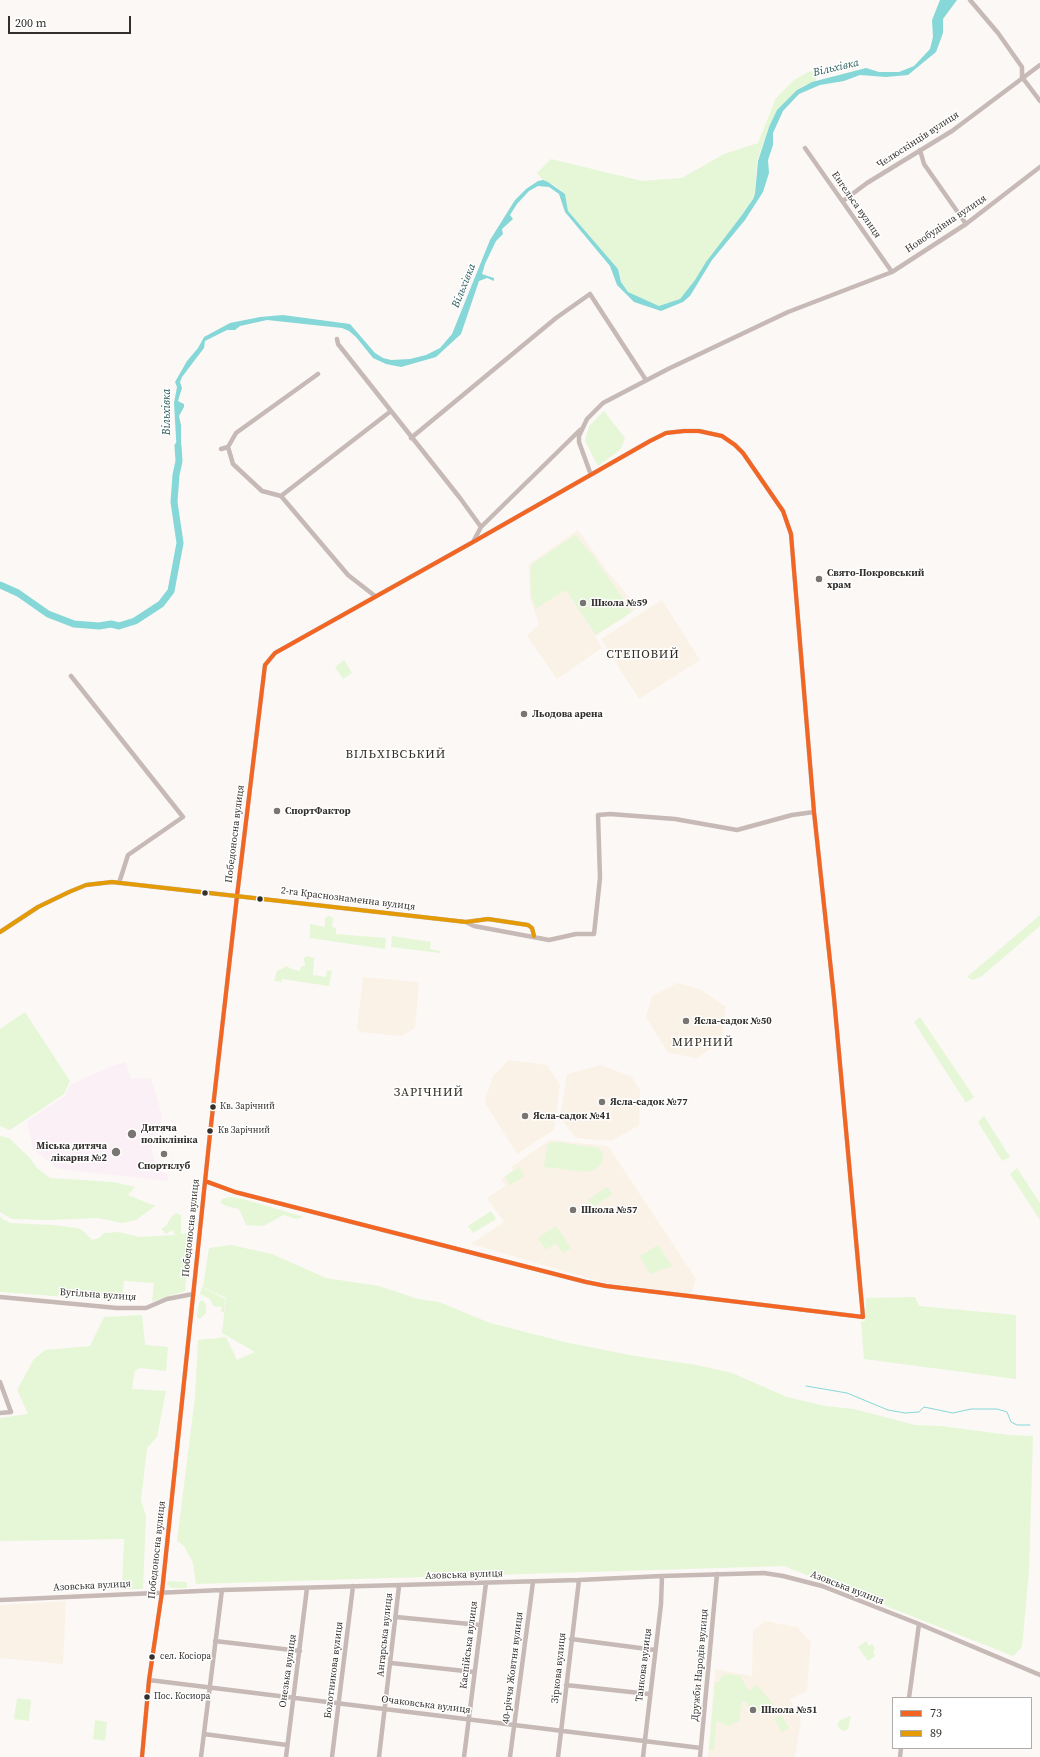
<!DOCTYPE html>
<meta charset="utf-8">
<style>
body{margin:0}
#map{position:relative;width:1040px;height:1757px;overflow:hidden;background:#fcf8f5;font-family:"Source Serif 4",serif}
canvas{display:block}
.legend{position:absolute;left:892px;top:1697px;width:140px;height:52px;box-sizing:border-box;background:#fff;border:1px solid #adacab;margin:0;padding:5px 7px;list-style:none;font-size:12px;color:#322f2c}
.legend li{display:flex;align-items:center;gap:8px;height:20px}
.legend b{width:20px;border:1px solid #adacab}
.scale{position:absolute;left:8px;top:16px;width:123px;height:18px;box-sizing:border-box;border:2px solid #322f2c;border-top:0;padding-left:5px;font-size:12px;line-height:14px;white-space:nowrap;color:#322f2c;-webkit-text-stroke:3px #fff;paint-order:stroke}
</style>
<div id="map">
<canvas width="1040" height="1757"></canvas>
<ul class="legend">
<li><b style="height:5px;background:#f26522"></b>73</li>
<li><b style="height:5px;background:#e39a04"></b>89</li>
</ul>
<div class="scale">200 m</div>
</div>
<script>
const ctx = document.querySelector('canvas').getContext('2d');
ctx.lineJoin = 'round';
function fill(path, color) { ctx.fillStyle = color; ctx.fill(path, 'evenodd'); }
const poly = rows => new Path2D(rows.map(r => 'M' + r).join(''));
function strokePath(path, color, width, dash) { ctx.strokeStyle = color; ctx.lineWidth = width; ctx.lineCap = dash ? 'butt' : 'round'; ctx.setLineDash(dash || []); ctx.stroke(path); }
function label(font, color, halo, rows, align = 'center') {
  ctx.font = font + ' "Source Serif 4",serif'; ctx.lineWidth = 3; ctx.setLineDash([]); ctx.textBaseline = 'middle'; ctx.strokeStyle = halo; ctx.fillStyle = color; for (const [text, x, y, turn = 0] of rows) {
    ctx.save(); ctx.translate(x, y); ctx.rotate((+turn || 0) * Math.PI / 180); ctx.textAlign = isNaN(turn) ? turn : align; if (halo) ctx.strokeText(text, 0, 0); ctx.fillText(text, 0, 0); ctx.restore();
  }
}
const education = poly([
 [578,530,608,572,638,608,595,636,602,648,557,679,527,636,539,624,530,598,529,564],
 [662,600,700,660,639,699,601,639],
 [363,977,419,982,415,1028,401,1036,360,1032,357,1028],
 [677,983,700,989,726,1007,723,1032,716,1045,697,1058,668,1053,646,1017,652,996],
 [509,1060,547,1065,560,1085,554,1130,517,1154,484,1101,494,1075],
 [601,1065,632,1077,640,1090,639,1125,612,1141,576,1138,560,1117,567,1074],
 [550,1140,608,1146,696,1279,691,1294,606,1283,471,1244,504,1222,487,1198,506,1185,501,1179,513,1170,511,1167],
 [66,1601,63,1664,0,1658,0,1605],
 [765,1621,797,1627,811,1642,807,1691,790,1699,801,1721,795,1757,708,1757,715,1669,752,1676,753,1631]
]);
const medical = poly([
 [126,1062,131,1079,151,1078,162,1115,160,1126,151,1148,158,1170,169,1175,168,1181,58,1169,33,1149,27,1121,65,1096,70,1085,109,1067]
]);
const green = poly([
 [810,71,816,72,816,81,802,86,769,127,757,161,755,194,748,207,686,293,680,299,673,302,659,306,628,292,622,284,618,269,568,211,565,194,554,185,543,180,537,173,551,159,642,181,682,178,724,154,758,143,776,98,794,80],
 [604,411,625,438,621,449,598,466,585,441,589,426],
 [575,535,594,557,632,612,596,635,566,590,536,608,531,597,530,573,532,564],
 [344,660,352,673,343,679,335,667],
 [1040,915,1040,926,982,976,973,980,967,977],
 [329,916,333,918,332,927,336,928,336,934,386,938,385,949,310,938,310,924,325,927,325,918],
 [392,936,431,942,430,949,440,951,440,953,391,947],
 [307,956,314,958,313,975,326,977,327,970,332,971,329,986,282,979,281,982,274,981,277,971,287,966,291,969,300,971,301,966,305,966,304,958],
 [25,1012,70,1081,64,1094,10,1130,0,1126,0,1029],
 [920,1017,974,1097,966,1103,914,1022],
 [984,1116,1010,1157,1002,1161,978,1122],
 [0,1136,9,1138,28,1156,37,1168,50,1178,113,1182,135,1187,128,1195,155,1206,136,1220,122,1223,98,1218,48,1220,12,1219,0,1212],
 [557,1142,599,1148,603,1154,603,1161,597,1168,588,1172,544,1167,548,1143],
 [519,1167,524,1176,510,1185,505,1177],
 [1017,1168,1040,1203,1040,1220,1010,1174],
 [607,1187,612,1194,593,1207,588,1200],
 [229,1197,243,1199,304,1217,296,1219,284,1215,263,1226,246,1225,239,1209,226,1206,220,1202,222,1199],
 [491,1211,496,1219,473,1233,468,1226],
 [176,1213,181,1215,181,1234,191,1232,185,1291,152,1302,154,1283,124,1281,122,1301,0,1292,0,1216,2,1219,11,1223,52,1225,77,1228,82,1230,92,1240,99,1238,104,1233,119,1232,139,1237,175,1235,172,1230,166,1234,161,1229,166,1226,171,1217],
 [556,1226,571,1248,563,1253,556,1243,546,1250,538,1238],
 [231,1245,272,1254,326,1278,379,1286,418,1299,439,1302,490,1323,569,1343,635,1356,697,1365,732,1373,787,1397,825,1406,854,1409,915,1425,941,1426,1009,1435,1033,1436,1029,1571,1022,1647,1013,1656,784,1566,196,1584,193,1563,184,1546,177,1541,195,1397,198,1340,226,1337,237,1360,255,1352,222,1333,226,1298,203,1287,209,1248],
 [658,1245,672,1266,650,1274,640,1256],
 [202,1287,225,1299,224,1312,221,1312,222,1307,213,1306,210,1299,200,1294],
 [915,1297,919,1306,1016,1315,1016,1379,864,1359,861,1322,865,1321,866,1298],
 [202,1300,206,1304,206,1313,200,1319,197,1317,199,1303],
 [142,1315,145,1345,168,1347,166,1371,140,1368,135,1370,132,1389,166,1391,157,1437,147,1448,141,1500,146,1516,143,1589,122,1589,124,1539,0,1541,0,1418,28,1414,17,1390,34,1359,45,1350,90,1346,104,1317],
 [168,1581,187,1582,187,1588,171,1588,167,1584],
 [866,1641,869,1646,872,1644,875,1649,873,1651,875,1656,868,1661,858,1647],
 [729,1674,740,1676,749,1691,757,1685,778,1710,770,1715,765,1707,755,1714,746,1702,742,1701,739,1721,728,1726,718,1721,716,1723,714,1750,709,1750,715,1682,719,1682,722,1676],
 [17,1698,31,1700,29,1721,14,1719],
 [781,1715,789,1728,782,1732,774,1719],
 [851,1716,848,1729,845,1731,841,1730,837,1725,840,1720],
 [95,1720,107,1722,105,1741,93,1739]
]);
const water = poly([
 [940,0,957,0,943,19,943,33,936,52,908,75,886,77,860,75,844,81,820,85,799,94,783,111,773,133,773,145,768,160,769,173,763,192,745,220,712,260,690,296,683,302,661,311,634,302,617,285,610,266,565,212,559,194,549,187,538,186,529,191,517,204,510,215,513,219,502,229,503,234,496,241,485,264,482,274,494,278,494,281,487,278,479,281,461,334,436,357,401,367,386,364,373,358,356,337,349,331,342,328,267,320,240,326,235,330,227,330,205,341,204,348,182,377,180,382,182,388,178,401,184,404,184,407,179,416,181,425,181,454,177,455,174,403,177,387,175,382,187,361,198,348,204,337,230,323,260,317,283,315,350,324,375,353,383,358,391,360,410,359,426,355,440,348,452,334,490,240,515,200,526,189,538,181,543,180,548,182,565,194,568,211,618,269,621,282,628,292,659,306,680,299,695,280,706,262,742,215,753,199,755,194,758,161,769,127,777,110,797,90,812,82,866,68,879,72,899,72,914,66,930,49,933,37,932,20]
]);
const stream = poly([
 [806,1386,847,1393,888,1410,905,1413,919,1412,924,1407,953,1413,971,1409,997,1409,1007,1412,1011,1422,1017,1425,1030,1425]
]);
const river = poly([
 [0,585,18,593,48,614,74,624,99,626,111,624,119,626,135,621,161,604,171,591,180,543,174,502,176,475,179,461,178,446]
]);
const minor = poly([
 [970,0,998,33,1022,67,1022,77,1040,101],
 [805,148,892,272],
 [920,150,924,164,966,224],
 [843,201,867,183,952,131,1040,65],
 [337,339,338,344,460,498,481,527],
 [411,438,556,318,590,294,646,380],
 [228,447,233,464,262,491,281,496,348,575,375,596],
 [221,449,228,447,236,433,318,374],
 [591,475,579,442,579,436,587,419,603,403,668,369,788,312,892,272,966,224,1040,167],
 [281,496,391,411],
 [473,542,481,527,580,430],
 [71,676,183,817,128,855,119,883],
 [466,922,474,926,549,940,576,934,594,934,600,878,598,815,610,814,675,819,737,830,792,815,814,812],
 [0,932,38,907,69,892,86,885,112,882,466,922,488,919,528,925,532,928,534,936],
 [0,1297,117,1308,146,1308,167,1299,193,1294],
 [0,1382,11,1412,0,1413],
 [0,1600,222,1590,579,1580,662,1576,764,1573,783,1576,822,1586,919,1624,1040,1675],
 [396,1617,480,1625],
 [571,1639,655,1650],
 [215,1641,300,1651],
 [391,1663,474,1672],
 [149,1680,701,1748],
 [566,1685,649,1694],
 [909,1698,919,1624],
 [204,1734,287,1745],
 [142,1757,149,1680,162,1592,210,1134,237,896,265,665,275,653,473,542,650,441,666,433,684,431,699,431,722,436,735,445,743,453,783,511,791,534,814,812,834,998,863,1317,606,1286,586,1282,235,1192,205,1181],
 [201,1757,222,1590],
 [286,1757,307,1588],
 [332,1757,353,1586],
 [379,1757,399,1586],
 [464,1757,486,1583],
 [510,1757,533,1582],
 [558,1757,579,1580],
 [643,1757,661,1604,662,1576],
 [700,1757,717,1574],
 [900,1757,901,1748]
]);
const bus1 = poly([
 [142,1757,149,1680,162,1592,210,1134,237,896,265,665,275,653,473,542,650,441,666,433,684,431,699,431,722,436,735,445,743,453,783,511,791,534,814,812,834,998,863,1317,606,1286,586,1282,235,1192,205,1181]
]);
const bus2 = poly([
 [0,932,38,907,69,892,86,885,112,882,466,922,488,919,528,925,532,928,534,936]
]);
const markers = [
 [819,579,4,"#797572"],
 [583,603,4,"#797572"],
 [524,714,4,"#797572"],
 [277,811,4,"#797572"],
 [205,893,3.5,"#322f2c"],
 [260,899,3.5,"#322f2c"],
 [686,1021,4,"#797572"],
 [602,1102,4,"#797572"],
 [213,1107,3.5,"#322f2c"],
 [525,1116,4,"#797572"],
 [210,1131,3.5,"#322f2c"],
 [132,1134,5,"#797572"],
 [116,1152,5,"#797572"],
 [164,1154,4,"#797572"],
 [573,1210,4,"#797572"],
 [152,1657,3.5,"#322f2c"],
 [147,1697,3.5,"#322f2c"],
 [753,1710,4,"#797572"]
];
const busNames = [
 ["Кв. Зарічний",220,1107],
 ["Кв Зарічний",218,1131],
 ["сел. Косіора",160,1657],
 ["Пос. Косиора",154,1697]
];
const streetNames = [
 ["Челюскінців вулиця",918,140,-33],
 ["Енгельса вулиця",856,205,55],
 ["Новобудівна вулиця",946,224,-34],
 ["Победоносна вулиця",235,834,-83],
 ["2-га Краснознаменна вулиця",348,899,7],
 ["Победоносна вулиця",191,1228,-84],
 ["Вугільна вулиця",98,1295,4],
 ["Победоносна вулиця",157,1550,-84],
 ["Азовська вулиця",464,1575,-2],
 ["Азовська вулиця",92,1586,-3],
 ["Азовська вулиця",847,1588,21],
 ["Ангарська вулиця",385,1635,-84],
 ["Каспійська вулиця",469,1645,-83],
 ["Танкова вулиця",644,1665,-83],
 ["Дружби Народів вулиця",700,1665,-85],
 ["40-річчя Жовтня вулиця",513,1668,-83],
 ["Зіркова вулиця",559,1668,-84],
 ["Болотникова вулиця",334,1670,-83],
 ["Онезька вулиця",288,1671,-82],
 ["Очаковська вулиця",426,1705,7]
];
const poiNames = [
 ["Свято-Покровський",827,573],
 ["храм",827,585],
 ["Школа №59",591,603],
 ["Льодова арена",532,714],
 ["СпортФактор",285,811],
 ["Ясла-садок №50",694,1021],
 ["Ясла-садок №77",610,1102],
 ["Ясла-садок №41",533,1116],
 ["Дитяча",141,1128],
 ["поліклініка",141,1140],
 ["Міська дитяча",107,1146,"right"],
 ["лікарня №2",107,1158,"right"],
 ["Спортклуб",164,1166,"center"],
 ["Школа №57",581,1210],
 ["Школа №51",761,1710]
];
const waterNames = [
 ["Вільхівка",836,68,-13],
 ["Вільхівка",464,286,-68],
 ["Вільхівка",167,412,-90]
];
const quarterNames = [
 ["СТЕПОВИЙ",643,655],
 ["ВІЛЬХІВСЬКИЙ",396,755],
 ["МИРНИЙ",703,1043],
 ["ЗАРІЧНИЙ",429,1093]
];
fill(education, '#faf2e6');
fill(medical, '#fcf0f7');
fill(green, '#e5f7d7');
fill(water, '#86d7d7');
strokePath(stream, '#86d7d7', 1);
strokePath(river, '#86d7d7', 7);
strokePath(minor, '#c6b9b6', 4.5);
strokePath(bus1, '#f26522', 4);
strokePath(bus2, '#e39a04', 4);
for (const [x, y, r, color] of markers) { const dot = new Path2D(); dot.arc(x, y, r, 0, 2 * Math.PI); ctx.fillStyle = color; ctx.fill(dot); strokePath(dot, '#fff', 1.5); }
label('9px', '#322f2c', '#fff', busNames, 'left');
label('10px', '#322f2c', '#fff', streetNames);
label('bold 10px', '#322f2c', '#fff', poiNames, 'left');
label('italic 11px', '#275a5a', '#fff', waterNames);
ctx.letterSpacing = '1px';
label('12px', '#302b24', '#fff', quarterNames);
ctx.letterSpacing = '0px';
</script>
